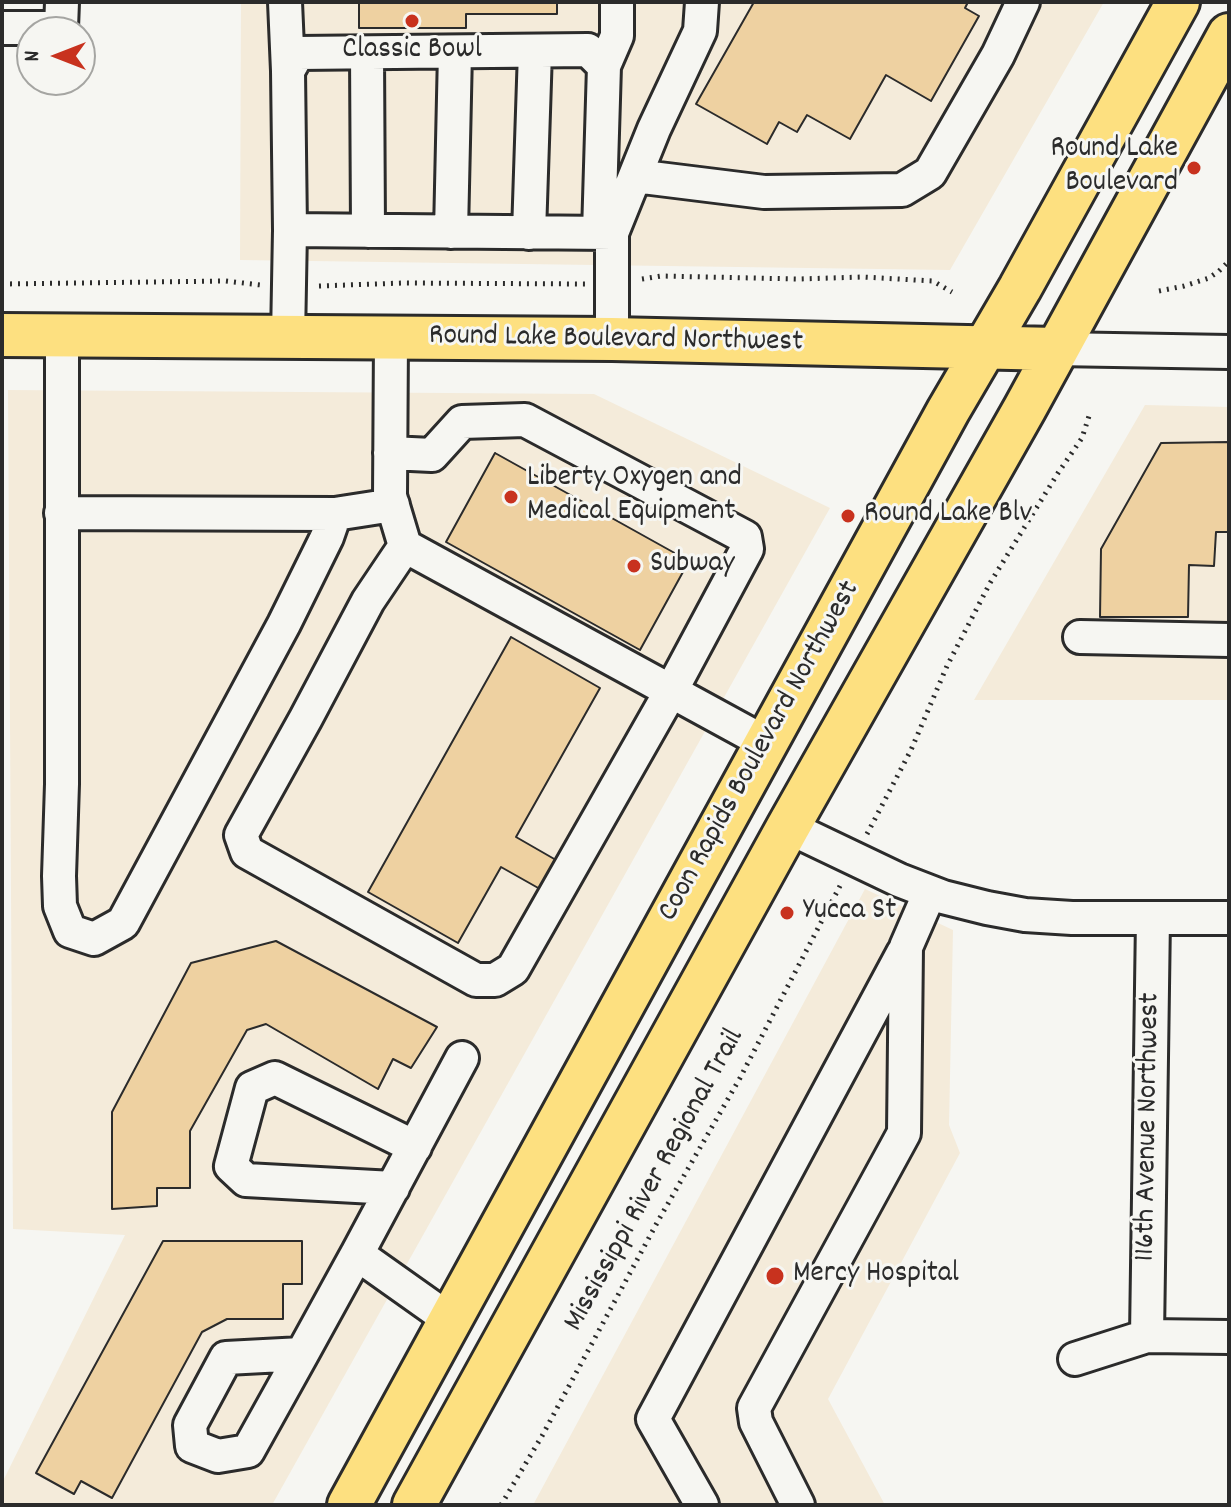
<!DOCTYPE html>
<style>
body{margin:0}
#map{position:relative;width:1231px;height:1507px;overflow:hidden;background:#f6f6f2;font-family:Dekko,sans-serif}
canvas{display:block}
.frame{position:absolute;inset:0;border:4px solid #2b2b2b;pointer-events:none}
.north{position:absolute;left:16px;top:16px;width:80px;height:80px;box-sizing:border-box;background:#f6f6f2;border:2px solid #a5a5a2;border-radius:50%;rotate:270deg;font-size:22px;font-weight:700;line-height:32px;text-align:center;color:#2b2b2b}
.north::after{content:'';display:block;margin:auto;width:28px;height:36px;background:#c8321e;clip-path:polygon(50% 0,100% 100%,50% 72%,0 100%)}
</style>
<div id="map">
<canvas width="1231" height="1507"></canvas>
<div class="frame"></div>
<div class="north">N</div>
</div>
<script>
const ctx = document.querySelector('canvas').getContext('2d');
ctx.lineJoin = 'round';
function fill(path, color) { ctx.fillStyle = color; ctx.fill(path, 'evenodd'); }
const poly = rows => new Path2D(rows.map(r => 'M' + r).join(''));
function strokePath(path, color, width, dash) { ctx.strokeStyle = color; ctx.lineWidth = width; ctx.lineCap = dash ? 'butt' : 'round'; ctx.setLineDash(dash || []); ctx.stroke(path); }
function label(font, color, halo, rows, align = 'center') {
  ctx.font = font + ' Dekko,sans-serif'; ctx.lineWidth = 6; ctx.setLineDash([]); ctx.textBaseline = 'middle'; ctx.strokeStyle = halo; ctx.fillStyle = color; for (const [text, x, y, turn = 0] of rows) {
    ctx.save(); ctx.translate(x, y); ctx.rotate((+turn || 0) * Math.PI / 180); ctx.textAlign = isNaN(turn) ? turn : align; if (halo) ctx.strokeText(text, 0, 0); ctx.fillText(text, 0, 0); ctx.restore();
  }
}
const built = poly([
 [241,2,1104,2,950,270,240,260],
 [8,390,594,394,830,508,272,1505,2,1505,2,1483,125,1235,13,1229],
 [1145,405,1229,407,1229,700,974,700],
 [865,889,953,930,949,1125,960,1153,828,1399,885,1505,533,1505]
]);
const building = poly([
 [359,2,557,2,557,14,466,14,466,28,359,28,359,2],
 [754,2,968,2,965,8,979,16,931,101,886,75,850,139,807,115,797,132,779,122,767,144,696,104,754,2],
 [1229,442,1229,532,1216,532,1214,566,1189,565,1188,617,1100,617,1101,549,1161,443,1229,442],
 [495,453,689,561,640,650,446,542,495,453],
 [511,637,600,688,516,837,556,860,540,889,501,867,458,943,368,892,511,637],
 [276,941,437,1027,411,1068,393,1059,378,1089,266,1024,247,1030,190,1131,190,1188,157,1188,157,1206,112,1209,112,1112,191,963,276,941],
 [163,1241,302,1241,302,1284,283,1284,283,1319,227,1319,202,1332,112,1498,81,1481,74,1494,36,1473,163,1241]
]);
const path = poly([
 [642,279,661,276,798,279,863,277,933,281,952,292],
 [2,284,225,281,261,285],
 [319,286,403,283,585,284],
 [1159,291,1184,286,1209,278,1219,271,1229,261],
 [867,834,911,750,947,666,990,583,1058,473,1082,438,1089,416],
 [501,1505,542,1436,658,1221,740,1078,841,884]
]);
const minor = poly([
 [285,2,288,71],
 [2,28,61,28,62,2],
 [367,53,368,231],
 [604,66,617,36,617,2],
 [635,176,764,192,902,190,930,173,998,55,1023,2],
 [290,230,288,71,298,53,588,50,604,66,599,233],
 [451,232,455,52],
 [529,233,535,51],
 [612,233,654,129,700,31,702,2],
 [62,336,62,784,59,876,60,906,70,931,94,939,123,923,284,624,327,537,335,514,393,505],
 [288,338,290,230,612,233,612,339],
 [391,338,390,496,405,546,766,743],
 [1056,349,1229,352],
 [390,453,432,455,462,422,525,420,745,537,747,549,671,691,513,969,495,980,476,980,247,852,241,835,306,718,368,601,405,546],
 [61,513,335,514],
 [1080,637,1229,640],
 [788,827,899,880,943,897,987,908,1025,915,1072,918,1229,918],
 [393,1188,246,1180,231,1166,252,1088,275,1078,415,1147],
 [450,1320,357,1254,462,1058],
 [1147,1336,1153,918],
 [302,1354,226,1358,190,1425,192,1446,218,1456,248,1451,302,1354,357,1254],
 [1075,1359,1147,1336,1229,1337],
 [702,1505,653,1419,903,953],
 [798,1505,756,1422,754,1408,904,1133,906,947,930,892]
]);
const major = poly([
 [2,335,612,339,1056,349],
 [349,1505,948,411,1020,288,1178,2],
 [414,1505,788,827,1025,408,1229,35]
]);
const markers = [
 [412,21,8,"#c8321e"],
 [1194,168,8,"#c8321e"],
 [511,497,8,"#c8321e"],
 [848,516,8,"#c8321e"],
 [634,566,8,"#c8321e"],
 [787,913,8,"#c8321e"],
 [775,1276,10,"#c8321e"]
];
const poiNames = [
 ["Classic Bowl",412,52,"center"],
 ["Round Lake",1178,151,"right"],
 ["Boulevard",1178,185,"right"],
 ["Liberty Oxygen and",527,480],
 ["Medical Equipment",527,514],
 ["Round Lake Blv",864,516],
 ["Subway",650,566],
 ["Yucca St",803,913],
 ["Mercy Hospital",793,1276]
];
const streetNames = [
 ["Round Lake Boulevard Northwest",616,341,1],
 ["Coon Rapids Boulevard Northwest",761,752,-61],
 ["116th Avenue Northwest",1150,1127,-89],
 ["Mississippi River Regional Trail",656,1181,-61]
];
fill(built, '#f4ebda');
fill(building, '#eed1a1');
strokePath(building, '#2b2b2b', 2);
strokePath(minor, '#2b2b2b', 38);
strokePath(major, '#2b2b2b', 48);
strokePath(path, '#2b2b2b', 5, [2, 6]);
strokePath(minor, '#f6f6f2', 32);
strokePath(major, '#fde080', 42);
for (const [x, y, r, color] of markers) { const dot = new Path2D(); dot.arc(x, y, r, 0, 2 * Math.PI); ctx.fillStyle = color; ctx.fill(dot); strokePath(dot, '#f6f6f2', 3); }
label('30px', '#2b2b2b', '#f6f6f2', poiNames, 'left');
label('30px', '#2b2b2b', '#f6f6f2', streetNames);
</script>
